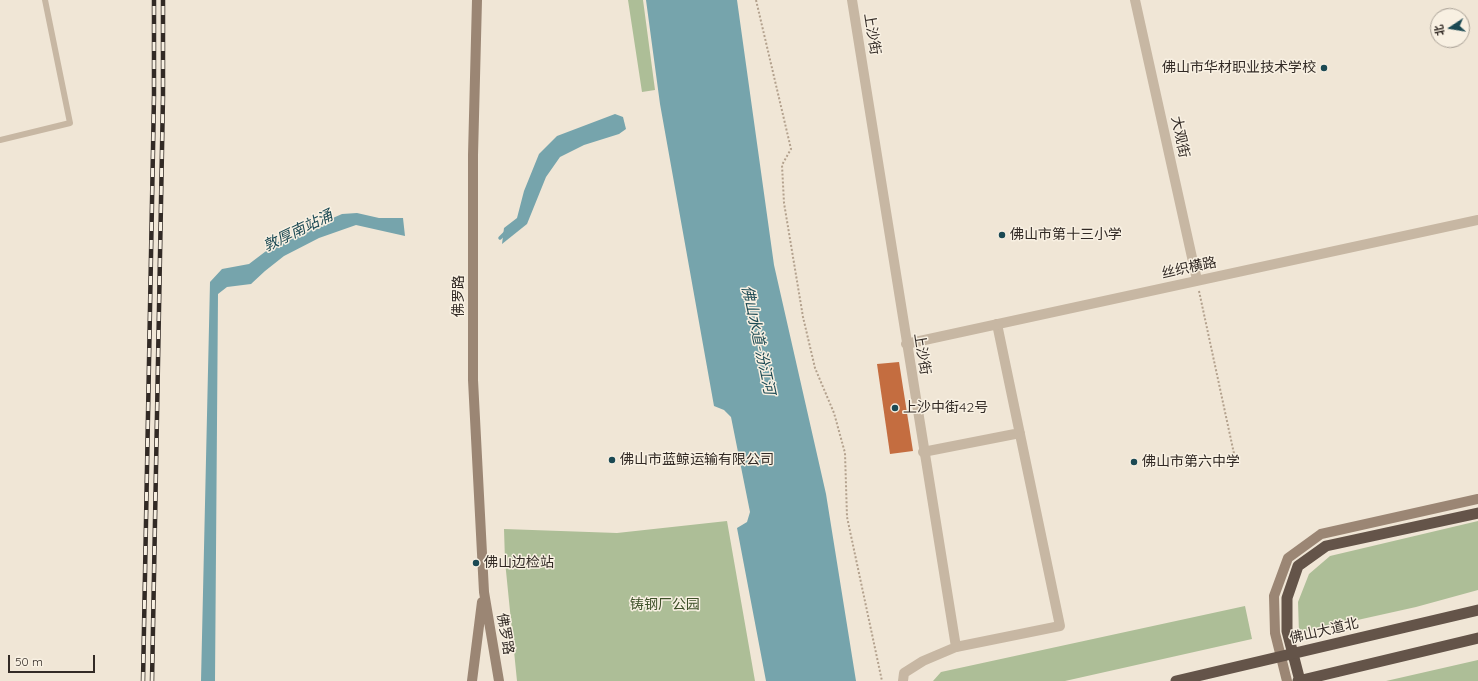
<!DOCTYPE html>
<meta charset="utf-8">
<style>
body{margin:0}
#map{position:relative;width:1478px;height:681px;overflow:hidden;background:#f0e6d6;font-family:Quicksand,"Noto Sans SC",sans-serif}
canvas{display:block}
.north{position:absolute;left:1430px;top:8px;width:40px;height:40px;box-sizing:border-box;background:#f8f0e2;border:1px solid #a9a196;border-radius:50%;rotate:258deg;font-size:11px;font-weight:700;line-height:16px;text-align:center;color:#322a25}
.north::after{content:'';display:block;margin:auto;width:14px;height:18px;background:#1b4953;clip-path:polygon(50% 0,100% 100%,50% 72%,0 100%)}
.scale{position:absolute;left:8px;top:655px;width:87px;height:18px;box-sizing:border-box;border:2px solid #322a25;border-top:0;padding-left:5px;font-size:12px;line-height:14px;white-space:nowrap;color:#322a25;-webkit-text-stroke:3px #f8f0e2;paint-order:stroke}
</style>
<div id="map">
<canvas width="1478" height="681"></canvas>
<div class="north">北</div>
<div class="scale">50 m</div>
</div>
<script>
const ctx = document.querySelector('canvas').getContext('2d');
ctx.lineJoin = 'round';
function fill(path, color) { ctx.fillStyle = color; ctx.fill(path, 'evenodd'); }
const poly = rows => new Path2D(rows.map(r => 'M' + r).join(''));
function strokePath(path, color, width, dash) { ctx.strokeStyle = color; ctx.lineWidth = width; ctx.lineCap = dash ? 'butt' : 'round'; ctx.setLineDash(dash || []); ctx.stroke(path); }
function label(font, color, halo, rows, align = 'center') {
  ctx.font = font + ' Quicksand,"Noto Sans SC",sans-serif'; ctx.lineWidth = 3; ctx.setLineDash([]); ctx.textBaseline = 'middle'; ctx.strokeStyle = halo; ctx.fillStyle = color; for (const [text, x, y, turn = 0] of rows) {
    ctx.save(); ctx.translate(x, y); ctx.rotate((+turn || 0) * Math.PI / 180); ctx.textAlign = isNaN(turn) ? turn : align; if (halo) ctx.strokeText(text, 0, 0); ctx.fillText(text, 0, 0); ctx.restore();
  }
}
const green = poly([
 [628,0,643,0,655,90,642,92],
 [727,521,755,681,517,681,505,561,504,529,617,533],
 [1478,521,1478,590,1416,607,1299,633,1298,602,1309,574,1330,556],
 [1245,606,1252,639,1065,681,933,681,941,672],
 [1478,660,1478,681,1386,681]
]);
const water = poly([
 [646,0,737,0,774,265,826,494,856,681,766,681,737,528,747,522,750,512,731,417,724,410,714,406,660,104],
 [615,114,623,117,626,129,619,134,584,145,560,157,546,177,527,224,502,244,504,228,517,218,524,191,539,154,557,136],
 [357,213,379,218,403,218,405,236,356,225,319,238,284,256,265,271,251,284,227,287,218,294,215,681,201,681,210,282,222,269,249,264,278,242,342,214]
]);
const stream = poly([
 [500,238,506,232]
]);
const building = poly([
 [899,362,913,451,890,454,877,364]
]);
const path = poly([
 [756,0,791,149,782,165,784,203,803,317,815,368,834,413,845,453,847,517,882,681],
 [1199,291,1236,463]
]);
const service = poly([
 [0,140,70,123,45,0]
]);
const minor = poly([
 [923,452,1020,433],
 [956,647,1060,626,997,324]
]);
const tertiary = poly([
 [852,0,956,647,923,661,904,673,903,681],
 [1135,0,1197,280],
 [906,344,1478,220]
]);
const secondary = poly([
 [477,0,473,155,473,380,484,592,499,681],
 [472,681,482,602],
 [1287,681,1275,633,1274,596,1288,558,1321,534,1478,499]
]);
const trunk = poly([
 [1300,681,1287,631,1287,598,1298,566,1326,546,1478,513]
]);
const rail = poly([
 [143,681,154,96,154,0],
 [152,681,163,96,163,0]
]);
const trunkBridge = poly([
 [1176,681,1478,610],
 [1298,681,1478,638]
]);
const markers = [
 [1324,68,4,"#1b4953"],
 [1002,235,4,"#1b4953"],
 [895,408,4,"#1b4953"],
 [612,460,4,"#1b4953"],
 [1134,462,4,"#1b4953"],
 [476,563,4,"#1b4953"]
];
const streetNames = [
 ["上沙街",872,34,81],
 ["大观街",1180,137,78],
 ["丝织横路",1189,268,-12],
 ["佛罗路",459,296,-90],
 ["上沙街",922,354,81],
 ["佛山大道北",1324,631,-13],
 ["佛罗路",505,634,80]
];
const poiNames = [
 ["佛山市华材职业技术学校",1316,68,"right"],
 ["佛山市第十三小学",1010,235],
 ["上沙中街42号",903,408],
 ["佛山市蓝鲸运输有限公司",620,460],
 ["佛山市第六中学",1142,462],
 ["佛山边检站",484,563]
];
const parkNames = [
 ["铸钢厂公园",665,605]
];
const waterNames = [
 ["敦厚南站涌",298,231,-26],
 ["佛山水道-汾江河",758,340,78]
];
fill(green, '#adbe97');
fill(water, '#76a4ac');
strokePath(stream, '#76a4ac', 3.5);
fill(building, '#c46d40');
strokePath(path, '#b3a18d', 2, [2, 2]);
strokePath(service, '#c7b7a3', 6);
strokePath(minor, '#c7b7a3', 10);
strokePath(tertiary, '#c7b7a3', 10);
strokePath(secondary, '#9b8674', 10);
strokePath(trunk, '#645449', 11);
strokePath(rail, '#322a25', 4.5);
strokePath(rail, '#f8f0e2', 3, [9]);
strokePath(trunkBridge, '#645449', 11);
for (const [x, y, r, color] of markers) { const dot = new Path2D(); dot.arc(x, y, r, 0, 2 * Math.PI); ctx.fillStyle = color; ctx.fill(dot); strokePath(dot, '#f8f0e2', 1.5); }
label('14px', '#322a25', '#f8f0e2', streetNames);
label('14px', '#322a25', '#f8f0e2', poiNames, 'left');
label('14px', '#3e5029', '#f8f0e2', parkNames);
label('italic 15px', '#1b4953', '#f8f0e2', waterNames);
</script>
